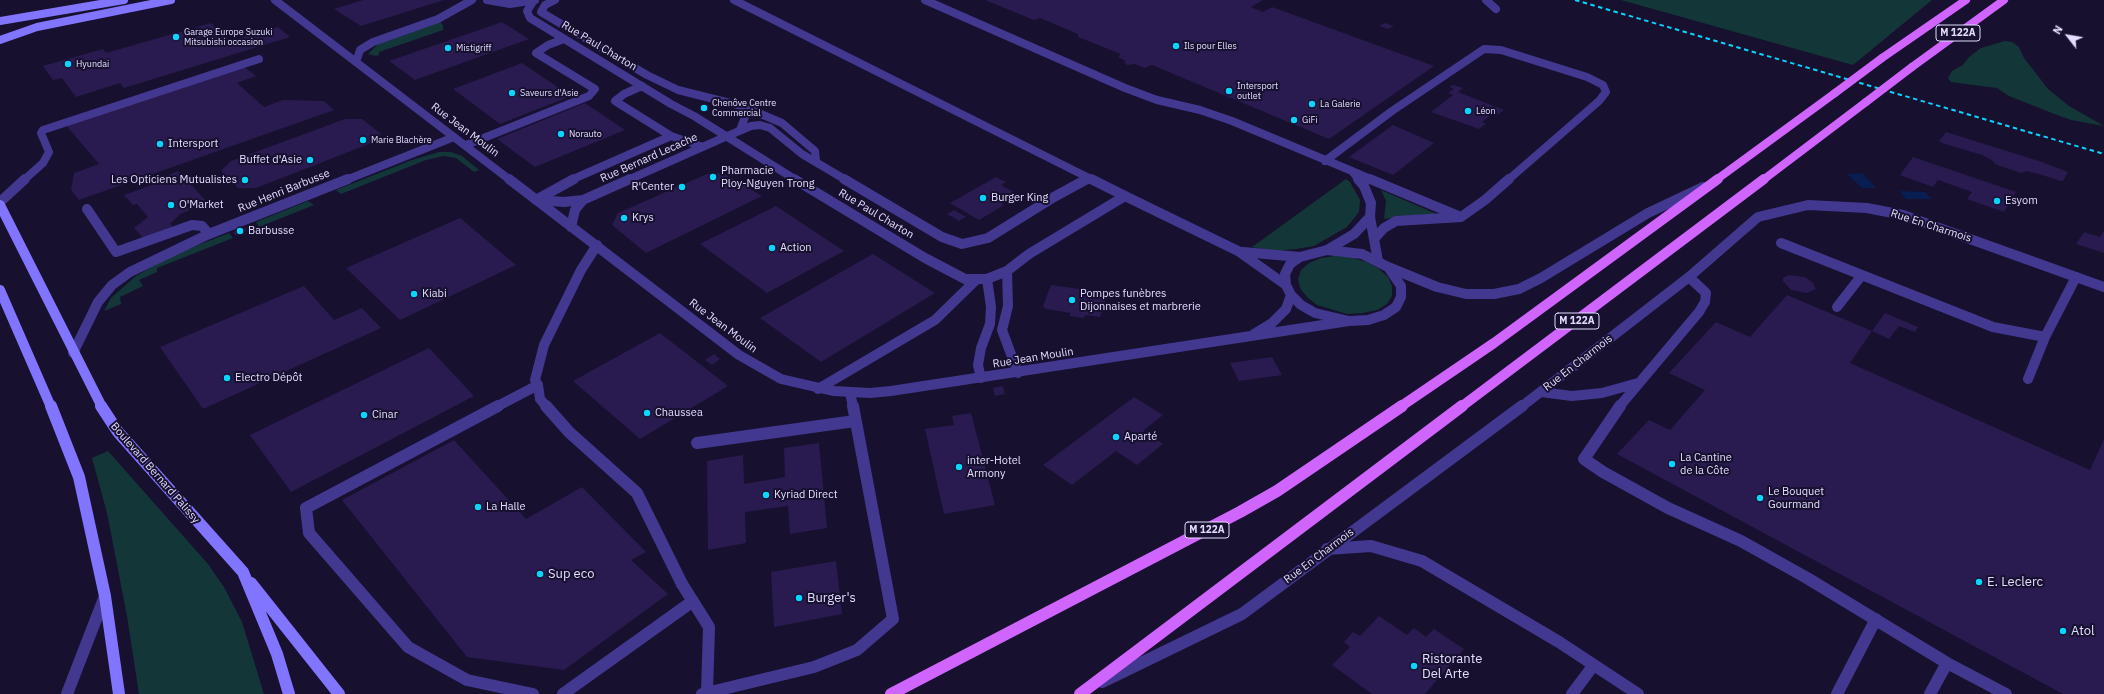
<!DOCTYPE html>
<meta charset="utf-8">
<style>
body{margin:0}
#map{position:relative;width:2104px;height:694px;overflow:hidden;background:#17102e;font-family:"IBM Plex Sans",sans-serif}
canvas{display:block}
.north{position:absolute;left:2048px;top:16px;width:40px;height:40px;-webkit-text-stroke:3px #17102e;paint-order:stroke;rotate:301deg;font-size:11px;font-weight:700;line-height:16px;text-align:center;color:#e3ddff}
.north::after{content:'';display:block;margin:auto;width:14px;height:18px;background:#e3ddff;clip-path:polygon(50% 0,100% 100%,50% 72%,0 100%)}
</style>
<div id="map">
<canvas width="2104" height="694"></canvas>
<div class="north">N</div>
</div>
<script>
const ctx = document.querySelector('canvas').getContext('2d');
ctx.lineJoin = 'round';
function fill(path, color) { ctx.fillStyle = color; ctx.fill(path, 'evenodd'); }
const poly = rows => new Path2D(rows.map(r => 'M' + r).join(''));
function strokePath(path, color, width, dash) { ctx.strokeStyle = color; ctx.lineWidth = width; ctx.lineCap = dash ? 'butt' : 'round'; ctx.setLineDash(dash || []); ctx.stroke(path); }
function label(font, color, halo, rows, align = 'center') {
  ctx.font = font + ' "IBM Plex Sans",sans-serif'; ctx.lineWidth = 4; ctx.setLineDash([]); ctx.textBaseline = 'middle'; ctx.strokeStyle = halo; ctx.fillStyle = color; for (const [text, x, y, turn = 0] of rows) {
    ctx.save(); ctx.translate(x, y); ctx.rotate((+turn || 0) * Math.PI / 180); ctx.textAlign = isNaN(turn) ? turn : align; if (halo) ctx.strokeText(text, 0, 0); ctx.fillText(text, 0, 0); ctx.restore();
  }
}
const green = poly([
 [1621,0,1932,0,1853,65],
 [440,22,443,25,443,30,379,52,379,55,376,56,368,54,378,44],
 [2005,41,2012,42,2019,47,2024,58,2048,89,2069,106,2104,126,2071,120,2052,113,2009,96,1997,88,1951,82,1948,78,1952,71,1963,65,1969,57,1981,48],
 [439,152,451,152,462,156,479,170,474,172,456,158,444,156,426,160,341,194,336,190,412,160],
 [1346,179,1350,182,1360,200,1359,212,1347,227,1314,246,1296,249,1275,251,1252,247],
 [1381,190,1439,215,1439,217,1418,215,1384,219,1386,201],
 [308,201,314,205,259,227,256,222],
 [229,233,233,238,157,268,157,272,139,280,143,286,120,297,121,304,104,311,111,298,136,276,173,255],
 [1335,256,1350,257,1366,262,1378,268,1388,277,1392,286,1392,296,1387,304,1377,310,1363,313,1347,314,1317,305,1307,297,1300,288,1298,279,1301,270,1309,263,1321,258],
 [108,451,208,564,224,587,242,622,264,694,139,694,127,616,107,513,92,458]
]);
const water = poly([
 [1862,173,1876,188,1862,188,1847,174],
 [1899,191,1925,192,1932,199,1906,199]
]);
const building = poly([
 [363,0,444,0,361,26,334,9],
 [985,0,1263,0,1251,7,1263,12,1272,7,1434,66,1329,139,1152,65,1145,68,1135,64,1127,65,1124,62,1126,61,1118,57,1121,54,1078,37,1078,34,1040,18,1034,20],
 [502,22,529,39,415,80,389,61],
 [211,23,230,41,278,27,290,37,124,88,120,83,76,97,62,78,53,80,43,66,103,49,106,53],
 [1385,23,1394,26,1388,29,1379,26],
 [522,63,571,96,500,124,453,89],
 [243,66,256,76,237,83,264,107,283,100,324,101,334,110,79,200,71,190,74,173,99,164,65,124],
 [1453,85,1463,88,1458,92,1504,110,1497,115,1493,113,1482,122,1486,124,1479,129,1431,112,1453,95,1448,93,1454,89,1449,87],
 [585,103,625,130,535,167,497,139],
 [345,119,362,119,381,134,374,142,256,188,238,188,221,171,231,161],
 [1393,125,1434,143,1393,175,1349,157],
 [1946,132,2042,162,2068,172,2063,181,2061,181,2039,174,2027,171,2021,173,1995,164,1992,160,1982,155,1942,143,1939,141],
 [1913,157,2016,192,2004,212,1967,199,1972,192,1938,180,1933,187,1900,175],
 [178,171,208,203,180,214,170,224,173,226,143,238,134,228,148,217,137,204,133,205,124,195,163,181,161,178],
 [723,173,762,196,646,253,612,225,618,213,707,174],
 [996,177,1006,182,1001,185,1017,194,1001,203,1004,205,979,220,950,203],
 [776,206,844,251,767,293,700,244],
 [954,210,966,217,959,221,947,214],
 [460,218,516,265,400,320,346,268],
 [245,228,247,230,235,235,233,232],
 [2104,231,2104,253,2076,244,2084,232,2100,237],
 [873,254,935,293,821,362,760,318],
 [1789,275,1805,277,1813,283,1816,289,1807,293,1791,290,1783,281,1783,278],
 [1051,285,1108,293,1100,317,1085,315,1084,318,1069,316,1071,313,1046,309,1043,306],
 [304,286,334,320,362,308,381,328,203,409,160,347],
 [1787,295,1872,331,1850,363,2090,470,2104,439,2104,694,2063,694,1617,454,1649,420,1670,430,1705,390,1669,373,1716,322,1750,337],
 [1885,313,1918,327,1915,332,1899,326,1889,339,1872,331],
 [660,333,728,386,640,439,573,381],
 [429,348,474,396,291,492,250,435],
 [714,354,720,359,712,365,705,360],
 [1272,357,1282,375,1239,381,1230,363],
 [1003,386,1005,394,995,396,993,388],
 [1134,397,1163,415,1143,431,1163,444,1137,465,1116,451,1072,485,1043,465],
 [971,413,995,505,944,514,925,429,954,425,952,416],
 [454,440,526,519,582,487,646,552,631,560,668,594,564,670,467,657,342,500],
 [819,443,827,528,790,534,788,506,745,512,746,543,708,550,707,461,743,455,744,484,785,477,784,448],
 [836,561,842,614,774,627,771,572],
 [1379,616,1407,635,1414,628,1426,637,1434,629,1464,649,1425,694,1372,694,1332,665,1350,647,1344,642,1353,632,1360,636]
]);
const laneFar2 = poly([
 [555,0,545,5,541,12,647,75,678,90,742,106,745,117,740,130],
 [734,0,1093,180],
 [925,0,1125,88,1157,100,1200,110,1232,121,1352,171,1359,180],
 [1486,0,1496,9],
 [742,106,782,123,815,151,816,161],
 [671,136,703,147],
 [725,137,751,126,760,125,770,128,802,154,846,180],
 [466,145,589,96,595,89,536,53,548,45,564,39],
 [1325,161,1392,111,1484,49,1501,50,1587,77,1603,85,1606,92,1599,101,1508,180],
 [1354,172,1373,180],
 [24,180,43,163,49,152,41,133,43,130,259,59],
 [571,180,671,136,615,101,624,94,642,86],
 [1085,180,1089,178]
]);
const laneFar1 = poly([
 [844,179,942,237,962,244,988,238,1054,197,1087,179],
 [1091,179,1125,196],
 [1358,179,1364,186,1371,203,1370,217,1378,261],
 [1370,179,1461,217],
 [536,200,574,179],
 [0,202,25,179],
 [87,209,116,252,192,225,202,226,209,234],
 [1374,239,1384,228,1396,221,1461,217,1485,200,1509,179],
 [1781,243,1993,327,2045,337,2076,277],
 [1327,250,1354,234,1370,217],
 [1007,271,1008,306,1002,330,1018,373],
 [1837,307,1862,275],
 [981,378,978,365,981,348,990,324,991,307,987,279],
 [2028,379,2045,337],
 [818,389,935,320,976,280],
 [850,392,853,407],
 [1541,392,1572,396,1602,393,1638,383],
 [496,407,538,385],
 [1619,407,1699,312,1705,302,1706,293,1689,277]
]);
const lane = poly([
 [498,406,306,508,309,533,408,647,467,680,533,694],
 [1620,406,1584,459,1603,472,1668,508,1741,541,1807,578,1947,663,2006,694],
 [697,443,855,421],
 [1327,549,1371,546,1422,561,1559,642,1638,694],
 [682,584,709,627,707,693],
 [563,694,693,601],
 [702,694,814,667,857,650,893,619,853,406],
 [1572,694,1593,666],
 [1837,694,1876,619],
 [1930,694,1947,663]
]);
const streetFar2 = poly([
 [275,0,510,180],
 [487,0,510,4,535,0],
 [534,0,527,11,530,18,671,104,694,116,796,180],
 [356,62,360,50,373,42,438,19,472,0],
 [346,180,454,137],
 [628,180,725,137]
]);
const streetFar1 = poly([
 [509,179,739,355,781,379,833,391,870,393,891,391,1349,321],
 [794,179,925,258,965,279,987,279,1007,271,1029,254,1125,196,1238,251,1286,285],
 [537,200,564,202,583,200,630,179],
 [571,227,575,210,583,200],
 [1327,250,1362,254,1388,267,1401,286,1401,297,1396,307,1384,315,1368,320,1349,321,1315,313,1301,305,1291,295,1286,285,1285,274,1290,264,1300,257,1327,250],
 [1243,252,1300,257],
 [1388,267,1437,287,1466,294,1494,294,1519,289,1541,278,1648,213,1703,187],
 [1254,334,1272,323,1286,309,1291,295],
 [73,353,98,302,112,285,130,272,209,234,348,179],
 [547,407,540,399,538,385,535,380,544,345,581,270,597,245],
 [1521,407,1689,277,1758,217,1808,205,1867,208,1903,215,2104,287]
]);
const street = poly([
 [546,406,569,432,637,493,682,584],
 [1102,682,1242,614,1522,406],
 [67,694,105,596]
]);
const secondaryFar2 = poly([
 [0,21,124,0],
 [0,40,37,27,171,0]
]);
const secondaryFar1 = poly([
 [0,205,102,407],
 [0,290,51,407]
]);
const secondary = poly([
 [51,406,79,477,105,596,119,694],
 [101,406,118,432,243,572,277,654,289,694],
 [251,583,339,694]
]);
const primaryFar2 = poly([
 [1882,58,1966,0],
 [1912,67,2004,0],
 [1716,180,1835,93],
 [1763,180,1866,102]
]);
const primaryFar1 = poly([
 [1400,407,1494,343,1718,179],
 [1461,407,1764,179]
]);
const primary = poly([
 [891,694,1240,512,1277,491,1402,406],
 [1080,694,1462,406]
]);
const rail = poly([
 [1575,0,2104,154]
]);
const primaryBridge = poly([
 [1835,93,1882,58],
 [1866,102,1912,67]
]);
const markers = [
 [176,37,4,"#09d5ff"],
 [1176,46,4,"#09d5ff"],
 [448,48,4,"#09d5ff"],
 [68,64,4,"#09d5ff"],
 [1229,91,4,"#09d5ff"],
 [512,93,4,"#09d5ff"],
 [1312,104,4,"#09d5ff"],
 [704,108,4,"#09d5ff"],
 [1468,111,4,"#09d5ff"],
 [1294,120,4,"#09d5ff"],
 [561,134,4,"#09d5ff"],
 [363,140,4,"#09d5ff"],
 [160,144,4,"#09d5ff"],
 [310,160,4,"#09d5ff"],
 [713,177,4,"#09d5ff"],
 [245,180,4,"#09d5ff"],
 [682,187,4,"#09d5ff"],
 [983,198,4,"#09d5ff"],
 [1997,201,4,"#09d5ff"],
 [171,205,4,"#09d5ff"],
 [624,218,4,"#09d5ff"],
 [240,231,4,"#09d5ff"],
 [772,248,4,"#09d5ff"],
 [414,294,4,"#09d5ff"],
 [1072,300,4,"#09d5ff"],
 [227,378,4,"#09d5ff"],
 [647,413,4,"#09d5ff"],
 [364,415,4,"#09d5ff"],
 [1116,437,4,"#09d5ff"],
 [1672,464,4,"#09d5ff"],
 [959,467,4,"#09d5ff"],
 [766,495,4,"#09d5ff"],
 [1760,498,4,"#09d5ff"],
 [478,507,4,"#09d5ff"],
 [540,574,4,"#09d5ff"],
 [1979,582,4,"#09d5ff"],
 [799,598,4,"#09d5ff"],
 [2063,631,4,"#09d5ff"],
 [1414,666,4,"#09d5ff"]
];
const farPoinames = [
 ["Garage Europe Suzuki",184,32],
 ["Mitsubishi occasion",184,42],
 ["Ils pour Elles",1184,46],
 ["Mistigriff",456,48],
 ["Hyundai",76,64],
 ["Intersport",1237,86],
 ["outlet",1237,96],
 ["Saveurs d'Asie",520,93],
 ["Chenôve Centre",712,103],
 ["Commercial",712,113],
 ["La Galerie",1320,104],
 ["Léon",1476,111],
 ["GiFi",1302,120],
 ["Norauto",569,134],
 ["Marie Blachère",371,140]
];
const shields = [
 [1958,33,44],
 [1577,321,44],
 [1207,530,44]
];
const shieldNames = [
 ["M 122A",1958,33],
 ["M 122A",1577,321],
 ["M 122A",1207,530]
];
const streetNames = [
 ["Rue Paul Charton",599,46,31],
 ["Rue Jean Moulin",465,130,37],
 ["Rue Bernard Lecache",649,158,-24],
 ["Rue Henri Barbusse",284,191,-22],
 ["Rue Paul Charton",876,214,31],
 ["Rue En Charmois",1931,226,18],
 ["Rue Jean Moulin",723,326,37],
 ["Rue Jean Moulin",1033,358,-9],
 ["Rue En Charmois",1578,363,-38],
 ["Boulevard Bernard Palissy",155,473,49],
 ["Rue En Charmois",1319,556,-37]
];
const poiNames = [
 ["Intersport",168,144],
 ["Buffet d'Asie",302,160,"right"],
 ["Pharmacie",721,171],
 ["Ploy-Nguyen Trong",721,184],
 ["Les Opticiens Mutualistes",237,180,"right"],
 ["R'Center",674,187,"right"],
 ["Burger King",991,198],
 ["Esyom",2005,201],
 ["O'Market",179,205],
 ["Krys",632,218],
 ["Barbusse",248,231],
 ["Action",780,248],
 ["Kiabi",422,294],
 ["Pompes funèbres",1080,294],
 ["Dijonnaises et marbrerie",1080,307],
 ["Electro Dépôt",235,378],
 ["Chaussea",655,413],
 ["Cinar",372,415],
 ["Aparté",1124,437],
 ["La Cantine",1680,458],
 ["de la Côte",1680,471],
 ["inter-Hotel",967,461],
 ["Armony",967,474],
 ["Le Bouquet",1768,492],
 ["Gourmand",1768,505],
 ["Kyriad Direct",774,495],
 ["La Halle",486,507]
];
const nearPoinames = [
 ["Sup eco",548,574],
 ["E. Leclerc",1987,582],
 ["Burger's",807,598],
 ["Atol",2071,631],
 ["Ristorante",1422,659],
 ["Del Arte",1422,674]
];
fill(green, '#133739');
fill(water, '#081d50');
fill(building, '#291b50');
strokePath(laneFar2, '#423890', 8);
strokePath(laneFar1, '#423890', 10);
strokePath(lane, '#423890', 12);
strokePath(streetFar2, '#423890', 8);
strokePath(streetFar1, '#423890', 10);
strokePath(street, '#423890', 12);
strokePath(secondaryFar2, '#8174ff', 8);
strokePath(secondaryFar1, '#8174ff', 10);
strokePath(secondary, '#8174ff', 12);
strokePath(primaryFar2, '#d064ff', 8);
strokePath(primaryFar1, '#d064ff', 10);
strokePath(primary, '#d064ff', 12);
strokePath(rail, '#09d5ff', 2, [4.5, 3.5]);
strokePath(primaryBridge, '#d064ff', 8);
for (const [x, y, r, color] of markers) { const dot = new Path2D(); dot.arc(x, y, r, 0, 2 * Math.PI); ctx.fillStyle = color; ctx.fill(dot); strokePath(dot, '#17102e', 1.5); }
label('9px', '#e3ddff', '#17102e', farPoinames, 'left');
for (const [x, y, w] of shields) { const box = new Path2D(); box.roundRect(x - w / 2, y - 8, w, 16, 3); ctx.fillStyle = '#17102e'; ctx.fill(box); strokePath(box, '#e3ddff', 1); }
label('bold 10px', '#e3ddff', null, shieldNames);
label('11px', '#e3ddff', '#17102e', streetNames);
label('11px', '#e3ddff', '#17102e', poiNames, 'left');
label('13px', '#e3ddff', '#17102e', nearPoinames, 'left');
</script>
